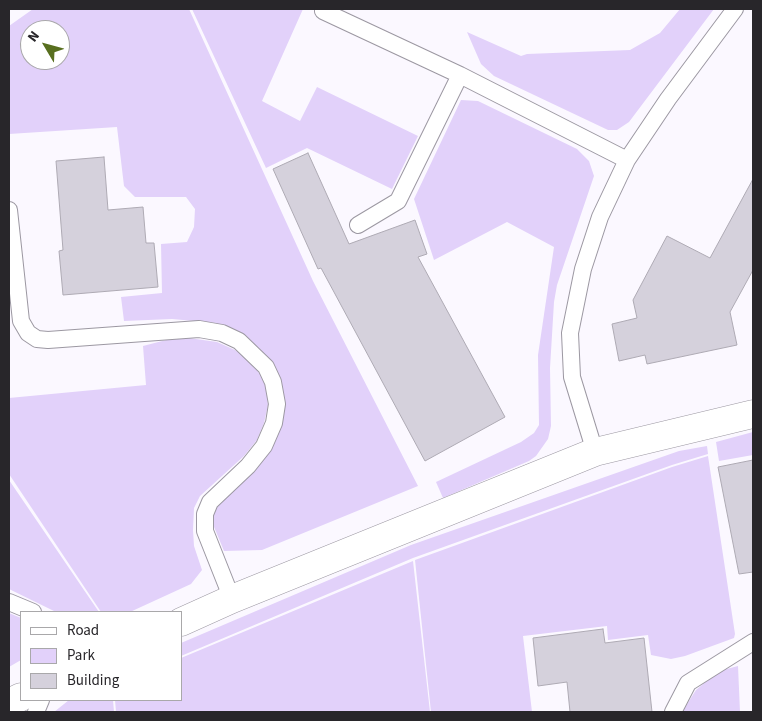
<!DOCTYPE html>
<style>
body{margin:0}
#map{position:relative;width:762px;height:721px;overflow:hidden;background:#fbf8ff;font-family:"Source Sans 3",sans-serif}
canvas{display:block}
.frame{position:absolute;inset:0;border:10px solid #28262a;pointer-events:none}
.legend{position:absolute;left:20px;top:611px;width:162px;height:90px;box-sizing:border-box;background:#fff;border:1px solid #a9a8aa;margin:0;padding:6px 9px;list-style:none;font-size:15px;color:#28262a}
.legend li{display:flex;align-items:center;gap:10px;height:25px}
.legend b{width:25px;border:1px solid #a9a8aa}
.north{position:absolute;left:20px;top:20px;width:50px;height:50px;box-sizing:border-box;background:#fff;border:1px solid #a9a8aa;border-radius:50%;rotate:307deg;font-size:14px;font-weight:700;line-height:20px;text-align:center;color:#28262a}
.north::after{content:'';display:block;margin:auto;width:18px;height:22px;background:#586f1f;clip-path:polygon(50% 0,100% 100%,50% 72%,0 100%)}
</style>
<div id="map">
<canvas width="762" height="721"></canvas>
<div class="frame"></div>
<ul class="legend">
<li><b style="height:6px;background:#fff"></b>Road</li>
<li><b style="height:14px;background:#e2d1fa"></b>Park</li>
<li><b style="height:14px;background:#d5d1dc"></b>Building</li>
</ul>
<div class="north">N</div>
</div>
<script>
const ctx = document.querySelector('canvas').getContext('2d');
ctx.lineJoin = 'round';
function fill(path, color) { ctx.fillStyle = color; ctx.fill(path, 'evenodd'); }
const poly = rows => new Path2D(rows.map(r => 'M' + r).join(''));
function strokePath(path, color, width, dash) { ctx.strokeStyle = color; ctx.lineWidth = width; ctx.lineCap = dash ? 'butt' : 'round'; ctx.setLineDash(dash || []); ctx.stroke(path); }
const green = poly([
 [33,9,189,9,313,281,418,486,262,550,224,551,212,522,214,512,221,500,272,447,270,362,260,349,243,336,216,323,172,319,124,321,121,297,162,293,161,244,187,242,194,227,195,209,186,197,135,197,124,186,117,127,9,134,9,26],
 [30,30,60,30,60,60,30,60],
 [192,9,303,9,262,101,300,121,317,87,418,136,392,189,307,148,266,168],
 [680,9,714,9,629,122,617,130,608,130,494,76,481,64,467,32,521,56,527,54,630,50,660,33],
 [461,100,478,101,577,149,589,161,594,176,557,285,554,302,550,368,551,426,548,439,536,456,529,461,443,498,436,482,521,442,534,433,539,425,538,355,554,247,507,222,434,260,414,199],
 [189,338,217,342,235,350,249,360,260,374,266,387,268,405,264,423,257,440,244,456,200,496,194,508,193,530,194,546,202,570,191,584,130,612,101,612,9,474,9,398,146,385,143,346,166,340],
 [753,432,753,455,719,461,716,442],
 [707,446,708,454,672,465,413,558,181,656,181,643,411,545,679,451],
 [708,456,735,634,734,638,685,656,671,659,651,655,648,635,608,640,607,626,523,636,532,712,431,712,415,560,672,467],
 [9,480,99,612,56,612,9,589],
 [413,561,430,712,116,712,115,700,181,700,181,658],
 [9,613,21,618,21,660,9,667],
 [738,666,740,712,682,712,696,690,709,679,723,670],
 [69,700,113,700,114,712,54,712]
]);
const building = poly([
 [308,153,349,244,415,220,427,254,418,257,505,417,425,461,321,268,318,269,273,169,308,153],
 [104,157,108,210,143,207,146,243,154,243,158,287,63,295,59,251,63,250,56,161,104,157],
 [753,179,753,270,730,312,737,345,647,364,645,355,619,361,612,324,637,318,633,300,667,236,710,258,753,179],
 [753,460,753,572,739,574,718,467,753,460],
 [603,629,605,643,644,638,652,712,570,712,567,682,538,686,533,638,603,629]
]);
const lane = poly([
 [323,11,460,75,627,160],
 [9,210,21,321,28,333,37,339,48,340,199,329,222,333,239,341,266,367,273,382,277,404,274,423,264,446,248,466,210,502,205,514,205,531,232,599],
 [358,225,398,201,460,75],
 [595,452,572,377,570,333,583,269,600,217,627,160,668,99,735,9],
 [9,602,33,612],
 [36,712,41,700],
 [673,712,688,683,753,642]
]);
const secondary = poly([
 [181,622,232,599,595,452,753,414],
 [9,703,21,697]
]);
fill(green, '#e2d1fa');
fill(building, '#d5d1dc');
strokePath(building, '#aeaab4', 1);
strokePath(lane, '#9c98a2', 18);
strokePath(secondary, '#9c98a2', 29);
strokePath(lane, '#fff', 16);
strokePath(secondary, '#fff', 28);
</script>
